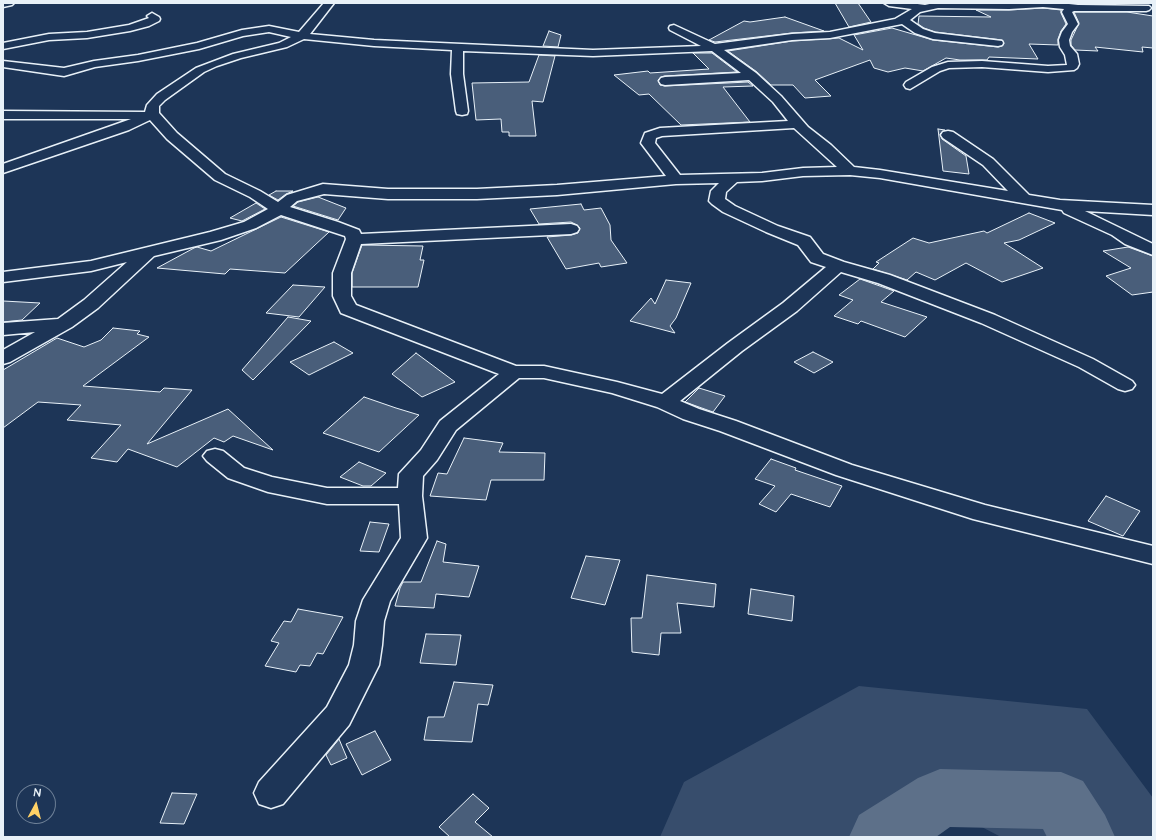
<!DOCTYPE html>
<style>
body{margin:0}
#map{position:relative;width:1156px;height:840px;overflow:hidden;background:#1d3557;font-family:"Architects Daughter",sans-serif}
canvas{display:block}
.frame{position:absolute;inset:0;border:4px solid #e8f1f8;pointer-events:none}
.north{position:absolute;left:16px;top:784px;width:40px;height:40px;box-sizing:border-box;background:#1d3557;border:1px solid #6e8097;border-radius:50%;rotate:7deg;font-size:11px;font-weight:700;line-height:16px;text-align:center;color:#e8f1f8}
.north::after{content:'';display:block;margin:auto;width:14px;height:18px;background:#ffd166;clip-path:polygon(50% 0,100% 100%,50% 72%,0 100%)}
</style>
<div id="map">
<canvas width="1156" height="840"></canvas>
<div class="frame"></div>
<div class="north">N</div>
</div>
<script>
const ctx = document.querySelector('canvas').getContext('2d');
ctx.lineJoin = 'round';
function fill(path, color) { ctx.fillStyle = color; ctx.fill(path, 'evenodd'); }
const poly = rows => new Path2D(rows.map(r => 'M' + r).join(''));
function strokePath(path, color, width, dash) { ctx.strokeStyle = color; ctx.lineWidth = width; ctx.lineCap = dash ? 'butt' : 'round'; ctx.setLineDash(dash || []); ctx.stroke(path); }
const green = poly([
 [859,686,1087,709,1153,798,1153,837,1001,837,930,800,891,837,660,837,684,782]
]);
const river = poly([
 [940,769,1061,772,1083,781,1105,815,1115,837,1047,837,1043,829,950,827,936,837,849,837,859,815,918,778,940,769]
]);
const building = poly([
 [835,3,858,3,871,22,849,27,835,3],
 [1043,8,1061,10,1061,13,1066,24,1061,31,1058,39,1058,45,1029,44,1038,59,989,57,987,60,960,60,946,58,923,71,905,68,888,72,874,68,870,60,815,80,831,96,805,98,793,85,771,85,757,72,728,51,792,41,839,38,863,50,854,35,892,28,933,40,998,47,1002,46,1004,44,1002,40,935,32,924,28,918,24,919,16,991,17,976,10,1009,10,1043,8],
 [1074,12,1127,12,1153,16,1153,48,1142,47,1143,52,1095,47,1098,51,1075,50,1071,45,1071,40,1079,23,1074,12],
 [785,17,824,31,792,33,715,42,709,40,744,21,750,22,785,17],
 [549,31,561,35,558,47,543,46,549,31],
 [693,53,712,53,737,72,665,76,661,77,658,80,660,85,665,86,748,82,753,86,723,87,750,122,681,125,649,94,639,95,614,75,648,71,650,73,709,69,693,53],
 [539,55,555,56,543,102,532,101,536,136,509,136,509,132,502,132,501,119,476,120,472,83,529,82,539,55],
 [938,129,945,130,940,134,942,139,966,156,969,174,943,171,938,129],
 [276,191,293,191,286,194,278,200,269,195,276,191],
 [318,197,346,208,338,220,293,206,298,202,318,197],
 [256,203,265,209,242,221,230,218,256,203],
 [581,204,584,210,601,208,610,225,611,240,627,263,601,267,599,263,566,269,547,237,571,235,578,233,580,228,577,225,571,222,539,224,530,209,581,204],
 [1029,213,1055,223,1019,240,1004,243,1043,268,1002,282,966,263,935,280,916,272,907,280,873,269,879,263,876,262,913,238,929,243,984,231,987,233,1029,213],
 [281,217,329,232,285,273,230,269,225,274,157,268,194,248,197,247,211,251,281,217],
 [362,245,423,246,420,260,424,260,418,287,352,287,352,273,362,245],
 [1128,247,1153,256,1153,292,1132,295,1106,276,1131,268,1103,251,1128,247],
 [860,279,894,291,881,302,927,317,905,337,861,321,858,324,834,316,853,300,839,295,860,279],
 [666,280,691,283,676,318,670,326,675,333,630,321,651,298,655,304,666,280],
 [293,285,325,287,299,317,266,313,293,285],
 [3,301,40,303,22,320,3,322,3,301],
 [288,317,311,321,253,380,242,370,288,317],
 [113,328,140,331,137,334,149,337,83,386,160,392,164,388,192,390,147,444,228,409,273,450,233,436,224,442,214,438,177,467,128,449,117,462,91,458,121,425,67,420,81,405,38,402,3,428,3,370,57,338,84,347,101,340,113,328],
 [334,342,353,353,309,375,290,362,334,342],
 [813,352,833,362,814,373,794,362,813,352],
 [416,353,455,382,422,397,392,374,416,353],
 [699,388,725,396,713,412,685,402,699,388],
 [364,397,396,408,419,415,379,452,323,433,364,397],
 [464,438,503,443,499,452,545,453,544,480,491,480,486,500,430,496,438,473,447,474,464,438],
 [771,459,796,468,795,470,842,486,830,507,791,494,776,512,759,504,775,486,755,479,771,459],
 [359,462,386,473,371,486,363,486,340,477,359,462],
 [1106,496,1140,511,1123,536,1088,521,1106,496],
 [370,522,389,524,379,552,360,551,370,522],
 [437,541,446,544,443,562,479,566,469,597,436,594,434,608,395,606,400,588,403,582,421,582,437,541],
 [586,556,620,560,605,605,571,598,586,556],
 [647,575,716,584,714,607,677,603,681,633,661,633,659,655,632,652,631,618,642,618,647,575],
 [751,589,794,596,792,621,748,614,751,589],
 [298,609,343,617,323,654,317,653,310,666,300,665,296,672,265,666,279,643,271,641,284,621,291,622,298,609],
 [426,634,461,635,456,665,420,663,426,634],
 [454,682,493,685,488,705,478,704,472,742,424,740,428,717,444,717,454,682],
 [375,731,391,760,362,775,346,744,375,731],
 [339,739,347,758,331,765,326,755,339,739],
 [172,793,197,794,184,824,160,823,172,793],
 [473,794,489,808,475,822,493,837,450,837,439,827,473,794]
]);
const minor = poly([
 [3,3,14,3,12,5,3,7,3,3],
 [324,3,334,3,310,34,374,40,593,50,701,46,670,30,669,28,670,26,674,25,715,44,792,34,830,32,895,19,912,9,889,6,884,3,910,3,925,5,934,3,1060,3,1078,5,1149,6,1151,8,1149,10,1146,11,1074,11,1072,12,1078,24,1072,32,1069,40,1070,46,1077,54,1079,64,1077,68,1074,70,1048,72,982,67,949,68,940,71,910,89,906,88,904,85,906,82,932,67,948,62,982,61,1048,66,1067,65,1065,55,1060,47,1059,40,1062,32,1068,24,1062,12,1064,9,1043,7,1009,9,938,8,920,12,910,20,923,29,935,33,1002,41,1003,43,1002,45,998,46,933,39,915,33,902,24,830,38,792,40,724,50,756,73,781,96,808,127,831,145,854,167,880,170,1008,191,983,165,943,138,941,135,943,132,948,131,953,132,993,159,1029,195,1060,200,1153,205,1153,215,1085,211,1153,244,1153,255,1125,244,1112,235,1064,213,1062,210,880,178,850,175,803,176,762,181,737,182,726,192,725,199,735,206,778,226,810,237,823,254,844,262,890,275,995,315,1093,359,1132,381,1135,385,1132,389,1125,391,1118,389,1079,367,981,323,878,283,841,272,797,311,742,351,680,401,699,409,736,421,852,465,985,505,1153,546,1153,564,973,519,836,475,720,431,683,419,657,407,612,393,544,378,519,378,456,430,437,460,423,476,422,496,427,538,390,601,384,621,382,645,379,665,349,725,283,804,271,808,259,804,254,793,259,782,327,707,349,665,354,645,356,621,363,600,401,538,399,504,327,504,268,492,228,478,207,461,203,456,207,451,215,449,223,451,244,468,272,477,327,488,398,488,399,474,421,450,440,421,499,374,341,313,333,296,333,273,346,239,345,236,281,215,256,228,221,240,154,256,98,308,72,327,10,362,3,364,3,350,35,332,3,335,3,323,58,319,84,300,127,262,91,271,3,282,3,272,91,261,210,232,244,222,268,209,250,197,215,180,167,139,150,120,129,130,3,173,3,164,131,119,3,119,3,111,145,112,147,105,157,94,196,68,233,54,279,43,291,37,269,32,243,36,199,49,138,61,95,67,64,76,3,67,3,61,64,68,94,61,138,55,197,43,242,30,269,26,299,32,324,3],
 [304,39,374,46,452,50,451,74,456,111,457,114,462,115,467,114,468,111,463,74,463,51,593,56,712,51,741,73,665,77,661,78,659,81,661,84,665,85,749,80,773,102,788,121,660,128,645,133,641,143,666,176,557,185,477,189,388,189,323,184,287,195,278,202,260,191,225,174,177,133,159,113,159,106,165,100,204,72,217,66,241,58,287,47,304,39],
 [794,128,837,167,803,168,762,173,680,175,655,143,656,138,662,136,794,128],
 [719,183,711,191,709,201,712,204,723,212,766,232,798,245,811,262,826,267,783,303,728,343,662,394,617,382,544,366,516,366,356,305,351,296,351,273,361,244,571,234,577,232,579,229,577,226,571,224,361,234,359,230,338,222,290,207,297,201,324,194,388,199,477,199,557,195,676,184,719,183],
 [152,13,159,17,160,19,159,21,149,26,130,31,87,38,49,40,3,49,3,43,49,34,87,32,129,25,149,18,147,16,152,13]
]);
fill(green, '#374d6c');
fill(river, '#5d7089');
fill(building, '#495e7a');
strokePath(building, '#e8f1f8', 1);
strokePath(minor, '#e8f1f8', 3);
fill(minor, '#1d3557');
</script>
